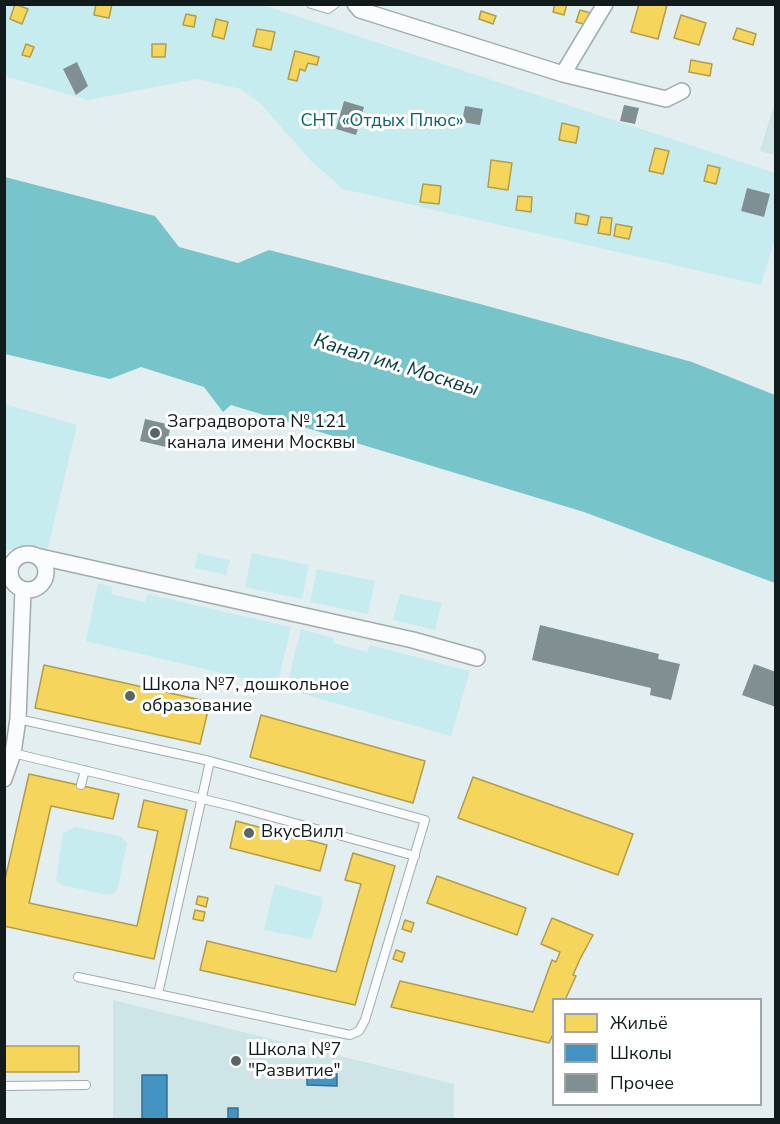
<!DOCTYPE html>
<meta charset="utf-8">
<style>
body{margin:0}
#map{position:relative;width:780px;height:1124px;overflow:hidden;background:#e2eeef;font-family:"Nunito Sans",sans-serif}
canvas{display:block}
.frame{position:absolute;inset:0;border:6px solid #121b1b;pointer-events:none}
.legend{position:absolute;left:552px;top:998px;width:210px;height:108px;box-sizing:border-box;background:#fff;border:2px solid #a0a4a4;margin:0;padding:8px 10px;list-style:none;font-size:18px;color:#121b1b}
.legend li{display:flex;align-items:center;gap:12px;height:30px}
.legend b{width:30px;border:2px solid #a0a4a4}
</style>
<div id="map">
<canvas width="780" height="1124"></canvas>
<div class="frame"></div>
<ul class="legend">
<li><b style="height:16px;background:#f6d55c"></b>Жильё</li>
<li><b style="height:16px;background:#4393c3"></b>Школы</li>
<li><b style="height:16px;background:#809092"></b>Прочее</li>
</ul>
</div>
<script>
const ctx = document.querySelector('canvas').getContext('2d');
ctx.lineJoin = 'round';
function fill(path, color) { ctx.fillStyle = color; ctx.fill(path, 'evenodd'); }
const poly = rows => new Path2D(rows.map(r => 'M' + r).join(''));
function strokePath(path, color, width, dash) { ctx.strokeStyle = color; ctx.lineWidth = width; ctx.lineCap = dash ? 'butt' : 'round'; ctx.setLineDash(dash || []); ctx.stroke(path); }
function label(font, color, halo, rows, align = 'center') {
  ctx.font = font + ' "Nunito Sans",sans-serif'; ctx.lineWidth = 6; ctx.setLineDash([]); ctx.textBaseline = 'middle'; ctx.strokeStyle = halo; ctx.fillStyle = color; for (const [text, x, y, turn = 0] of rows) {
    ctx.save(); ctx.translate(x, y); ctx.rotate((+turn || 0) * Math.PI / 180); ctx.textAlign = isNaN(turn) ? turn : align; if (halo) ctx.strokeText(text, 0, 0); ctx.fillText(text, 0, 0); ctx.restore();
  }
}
const built = poly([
 [775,102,775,155,760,151],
 [113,1000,454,1084,454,1119,113,1119]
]);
const green = poly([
 [4,5,263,5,775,173,775,239,761,285,343,189,311,161,261,104,241,89,197,79,88,100,5,76],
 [5,404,77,425,48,548,5,550],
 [198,553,230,560,226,575,195,568],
 [252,553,309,565,302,599,245,587],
 [317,569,375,581,368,614,310,602],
 [98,583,112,587,111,594,145,602,147,594,291,627,277,686,86,641],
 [400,594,442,603,435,630,393,620],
 [301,629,334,638,333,643,367,652,370,645,470,671,451,736,286,689],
 [75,827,120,836,127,843,118,888,114,893,107,895,62,885,56,880,63,833],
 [275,884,321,897,323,903,311,939,264,930]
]);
const water = poly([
 [5,177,155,216,179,247,238,263,269,250,480,304,692,362,775,395,775,583,584,512,231,405,223,412,204,387,141,367,110,379,5,354]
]);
const homes = poly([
 [15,4,28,9,22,24,10,19,15,4],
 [96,4,112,4,109,18,94,15,96,4],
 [555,4,567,4,564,15,553,12,555,4],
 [639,4,667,5,658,39,631,32,639,4],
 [580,10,594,14,590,26,576,22,580,10],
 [481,11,496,16,493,24,479,19,481,11],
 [186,14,196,16,194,27,183,25,186,14],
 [681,15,706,23,699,45,674,38,681,15],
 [216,19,228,22,224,39,212,36,216,19],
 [737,28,756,34,753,45,733,39,737,28],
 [257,29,275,32,271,50,253,46,257,29],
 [26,44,34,47,30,57,22,55,26,44],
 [152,44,166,44,165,57,152,57,152,44],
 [295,51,319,57,317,65,308,63,305,71,300,69,297,81,288,79,295,51],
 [691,60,712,64,710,76,689,72,691,60],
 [562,123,579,127,576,143,559,140,562,123],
 [655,148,669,151,663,174,649,171,655,148],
 [491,160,512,163,508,190,488,187,491,160],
 [708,165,720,168,716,184,704,181,708,165],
 [423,184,441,186,439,204,420,202,423,184],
 [518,196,532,197,531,212,516,210,518,196],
 [576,213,589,216,587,225,575,223,576,213],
 [601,217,612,218,610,235,598,233,601,217],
 [616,224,632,227,629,239,614,236,616,224],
 [44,665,210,702,200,744,35,708,44,665],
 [261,715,425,761,413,803,250,757,261,715],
 [29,774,119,794,113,819,51,806,29,903,137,926,158,831,138,827,144,800,187,810,154,959,4,926,4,884,29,774],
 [473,777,633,834,618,875,458,818,473,777],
 [236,821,327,845,320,871,230,848,236,821],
 [353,853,395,866,355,1005,200,970,207,941,336,972,361,884,345,880,353,853],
 [437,876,526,908,517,935,427,903,437,876],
 [198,896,208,898,206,907,196,904,198,896],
 [195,910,205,912,203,921,193,919,195,910],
 [552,918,593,935,580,959,573,975,576,976,565,1000,554,1000,554,1032,549,1043,391,1007,400,981,533,1012,552,960,556,962,560,952,541,944,552,918],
 [405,920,414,923,411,932,402,929,405,920],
 [396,950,405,953,402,962,393,959,396,950],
 [4,1046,79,1046,79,1072,4,1072,4,1046]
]);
const schools = poly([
 [307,1074,337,1074,337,1086,307,1085,307,1074],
 [142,1075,167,1075,167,1120,142,1120,142,1075],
 [228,1108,238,1108,238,1120,228,1120,228,1108]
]);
const building = poly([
 [77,62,88,86,76,95,63,69],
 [344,101,364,107,356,135,336,129],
 [624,105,639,108,635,124,620,121],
 [465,106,483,109,480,125,462,122],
 [747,188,770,194,764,217,741,211],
 [145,419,171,425,166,447,140,441],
 [540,625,659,654,658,659,680,664,671,700,650,695,651,688,532,660],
 [754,664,776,672,776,707,742,695]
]);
const service = poly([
 [311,4,328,9,335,4],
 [18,719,210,761,158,994],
 [13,753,236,807,415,856],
 [81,785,85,770],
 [78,977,350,1035,359,1031,365,1020,425,820,210,761],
 [4,1086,86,1085]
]);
const minor = poly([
 [355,4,360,10,563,74,666,99,682,91],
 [563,74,605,4],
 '10 572a18 18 0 1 1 36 0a18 18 0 1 1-36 0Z',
 [36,556,413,640,477,658],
 [4,779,13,753,18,719,23,590]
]);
const markers = [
 [155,433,6,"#5b6565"],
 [130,696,6,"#5b6565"],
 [249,833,6,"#5b6565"],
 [236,1061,6,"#5b6565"]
];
const parkNames = [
 ["СНТ «Отдых Плюс»",382,122]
];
const poiNames = [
 ["Заградворота № 121",167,423],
 ["канала имени Москвы",167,444],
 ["Школа №7, дошкольное",142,686],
 ["образование",142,707],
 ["ВкусВилл",261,833],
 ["Школа №7",248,1051],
 ["\"Развитие\"",248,1072]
];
const waterNames = [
 ["Канал им. Москвы",396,366,17]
];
fill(built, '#cee5e7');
fill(green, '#c7ecef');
fill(water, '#78c4cb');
fill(homes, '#f6d55c');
strokePath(homes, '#b29d48', 1.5);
fill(schools, '#4393c3');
strokePath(schools, '#346f91', 1.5);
fill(building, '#809092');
strokePath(service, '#a2abac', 10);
strokePath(minor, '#a2abac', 18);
strokePath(service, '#fbfcfd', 8);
strokePath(minor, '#fbfcfd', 15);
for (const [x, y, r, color] of markers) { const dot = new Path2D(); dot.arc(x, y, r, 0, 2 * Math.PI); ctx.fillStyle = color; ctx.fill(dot); strokePath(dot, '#fff', 2); }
label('18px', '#086268', '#fff', parkNames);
label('18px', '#121b1b', '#fff', poiNames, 'left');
label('italic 20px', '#083a3e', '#fff', waterNames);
</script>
